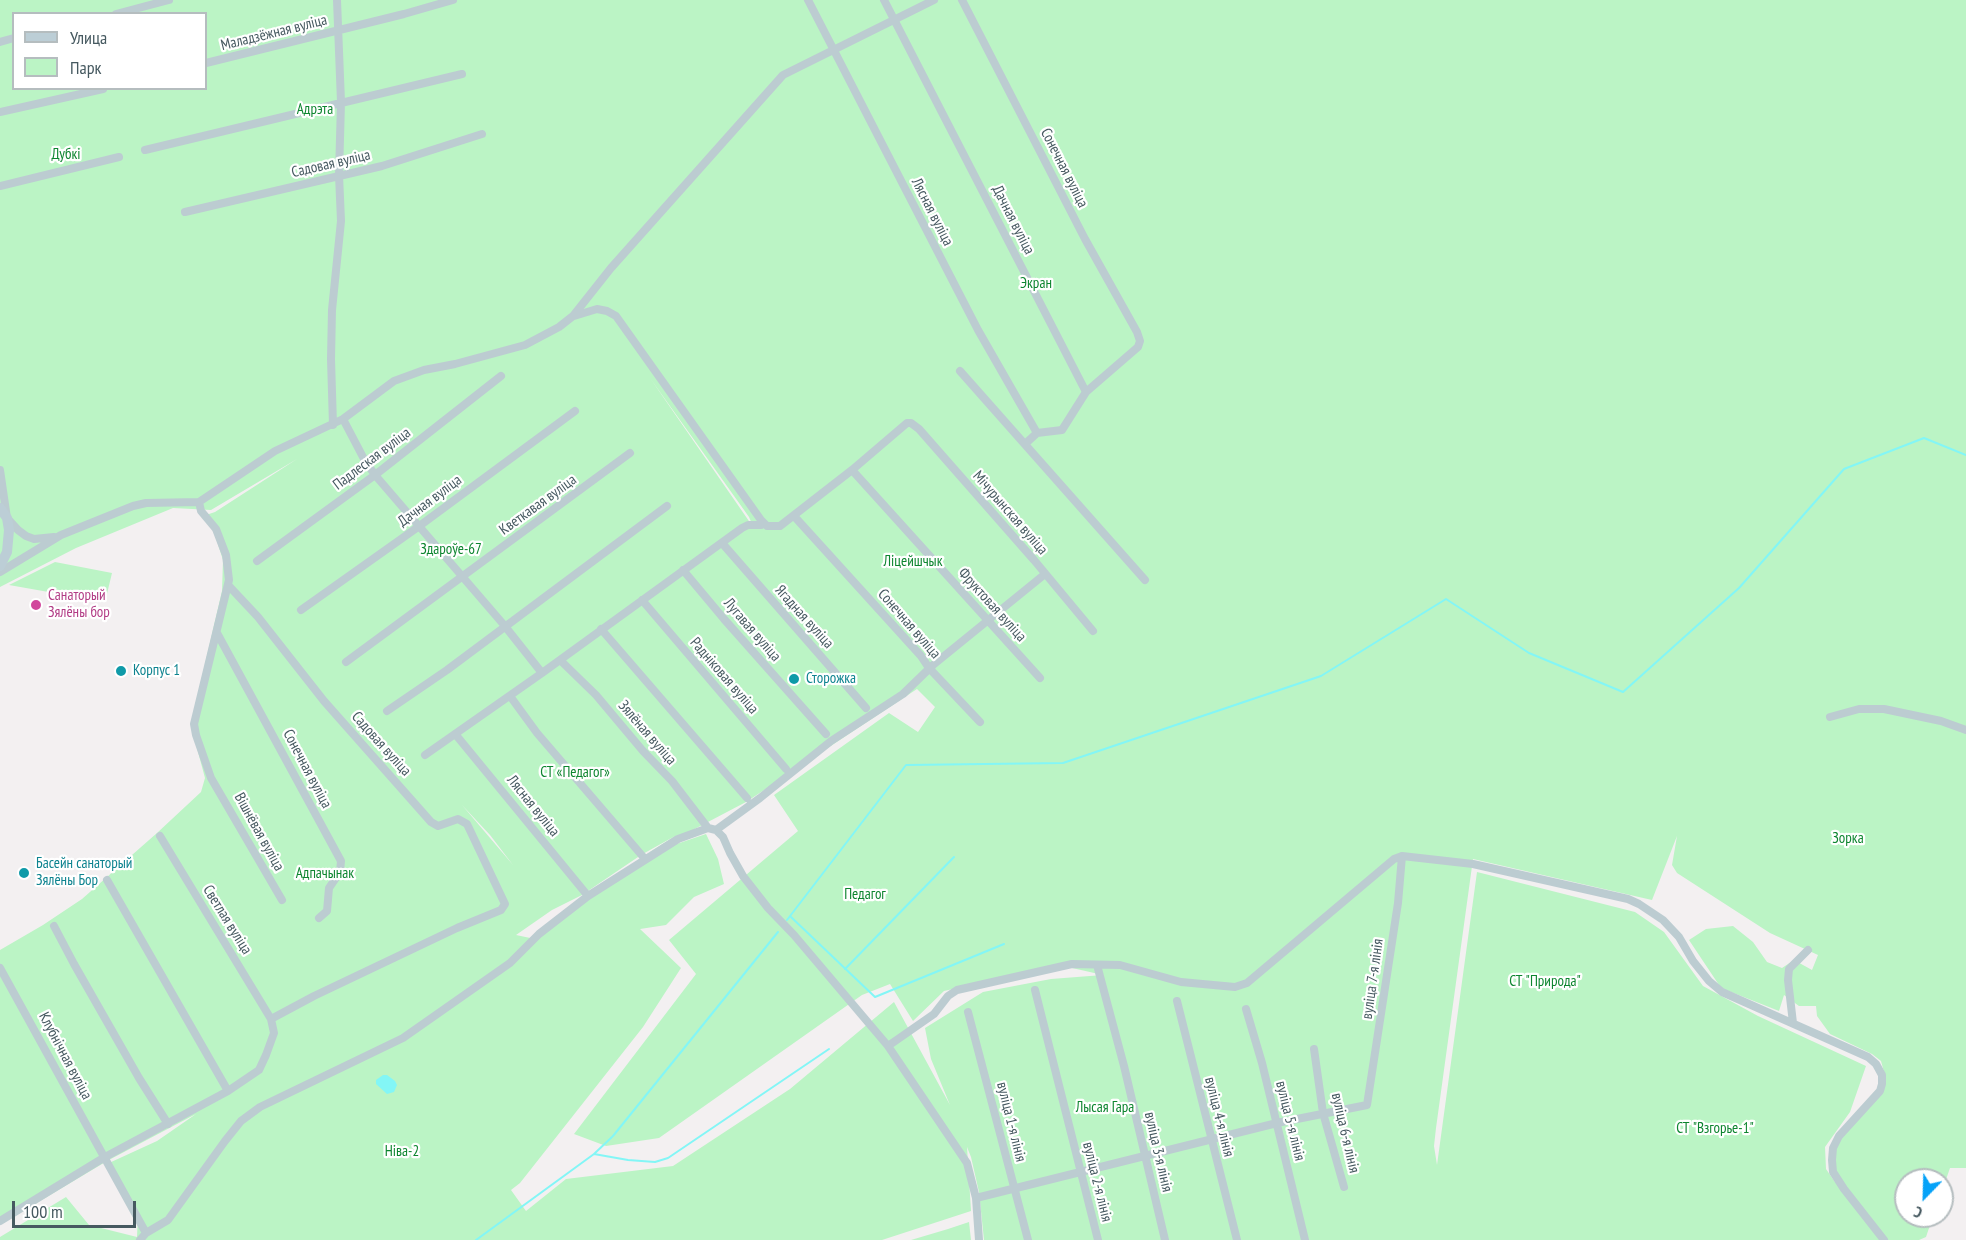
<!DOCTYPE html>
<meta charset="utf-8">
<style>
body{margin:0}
#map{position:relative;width:1966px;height:1240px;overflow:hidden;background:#f3f0f1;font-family:"PT Sans Narrow",sans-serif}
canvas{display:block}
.legend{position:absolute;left:12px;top:12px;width:195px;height:78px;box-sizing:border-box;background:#fff;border:2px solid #b5bdbf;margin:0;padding:8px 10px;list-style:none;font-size:18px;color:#465960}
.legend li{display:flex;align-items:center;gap:12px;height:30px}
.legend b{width:30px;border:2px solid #b5bdbf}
.north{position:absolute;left:1894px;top:1168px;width:60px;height:60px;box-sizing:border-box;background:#fff;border:2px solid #b5bdbf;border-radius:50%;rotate:203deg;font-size:16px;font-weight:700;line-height:24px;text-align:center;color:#465960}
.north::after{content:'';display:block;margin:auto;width:21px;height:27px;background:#05a2f8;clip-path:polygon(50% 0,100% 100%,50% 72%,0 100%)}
.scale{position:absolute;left:12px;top:1201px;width:124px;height:27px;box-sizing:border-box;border:3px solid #465960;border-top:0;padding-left:8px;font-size:18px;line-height:21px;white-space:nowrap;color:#465960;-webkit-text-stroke:4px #fff;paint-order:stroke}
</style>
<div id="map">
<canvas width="1966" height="1240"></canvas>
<ul class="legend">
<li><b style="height:8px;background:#bcced6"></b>Улица</li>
<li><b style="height:16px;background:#bbf4c5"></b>Парк</li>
</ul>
<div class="north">С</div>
<div class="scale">100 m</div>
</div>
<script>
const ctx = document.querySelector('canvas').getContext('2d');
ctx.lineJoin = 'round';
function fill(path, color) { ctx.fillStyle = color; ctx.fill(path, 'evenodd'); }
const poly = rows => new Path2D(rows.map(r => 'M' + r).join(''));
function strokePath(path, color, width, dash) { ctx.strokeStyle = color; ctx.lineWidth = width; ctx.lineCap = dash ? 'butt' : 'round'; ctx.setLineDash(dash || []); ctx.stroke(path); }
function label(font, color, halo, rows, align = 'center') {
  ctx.font = font + ' "PT Sans Narrow",sans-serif'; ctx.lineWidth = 4.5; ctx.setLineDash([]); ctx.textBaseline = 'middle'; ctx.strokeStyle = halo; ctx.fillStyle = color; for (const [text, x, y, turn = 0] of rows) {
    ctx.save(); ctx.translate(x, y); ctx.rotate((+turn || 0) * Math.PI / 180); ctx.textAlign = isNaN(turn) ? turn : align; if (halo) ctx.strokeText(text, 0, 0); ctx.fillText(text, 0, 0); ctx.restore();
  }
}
const green = poly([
 [0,0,1966,0,1966,1168,1950,1168,1942,1191,1942,1180,1906,1180,1906,1216,1933,1216,1926,1237,1919,1240,984,1240,979,1192,971,1157,967,1147,971,1211,882,1240,0,1240,0,1237,66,1197,89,1225,137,1237,138,1214,109,1163,157,1141,196,1114,107,1161,0,1225,0,950,43,925,82,899,157,833,201,792,205,778,194,737,192,720,222,591,223,560,214,532,203,516,215,512,297,459,211,510,173,508,76,548,0,587],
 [14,14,206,14,206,88,14,88],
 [650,378,749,517,752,524,751,524],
 [917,689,935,707,918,732,889,713,774,795,798,831,669,940,696,974,574,1134,606,1146,659,1138,862,995,890,984,913,1021,944,991,1059,965,1103,975,1051,979,983,992,925,1028,931,1059,950,1105,894,1002,790,1089,673,1166,566,1179,526,1211,511,1190,520,1183,643,1027,681,968,640,929,666,925,694,897,724,884,718,859,706,834,647,854,746,802],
 [462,805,490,835,513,865],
 [675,836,642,857,535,939,516,935,552,910,582,895,641,855],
 [1677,836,1672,865,1677,873,1770,933,1818,955,1812,970,1794,960,1782,968,1767,962,1753,942,1733,926,1706,929,1689,940,1721,988,1779,1011,1784,995,1799,1006,1816,1006,1817,1016,1830,1034,1872,1054,1881,1061,1884,1072,1875,1099,1833,1148,1835,1182,1826,1169,1825,1147,1850,1112,1866,1066,1758,1016,1703,986,1664,932,1635,912,1477,872,1437,1165,1434,1146,1436,1128,1473,859,1652,900],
 [55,562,112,573,105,602,9,585],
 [969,1222,971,1240,911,1240,948,1229]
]);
const water = poly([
 [383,1075,387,1075,395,1081,397,1085,394,1092,387,1094,376,1084,376,1080]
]);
const stream = poly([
 [791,917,875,997,1004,944],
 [787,920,906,765,1063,763,1321,676,1446,599,1529,653,1623,692,1739,588,1844,469,1924,438,1966,455],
 [845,969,954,857],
 [594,1154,628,1160,655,1162,668,1158,829,1049],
 [476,1240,594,1154,613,1136,778,932]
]);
const street = poly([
 [808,0,978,330,1037,433],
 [884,0,1086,392,1138,347,1140,341,1137,332,1085,239,962,0],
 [116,14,169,0],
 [0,42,14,38],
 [206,63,404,14,453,0],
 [0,112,103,89],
 [145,150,462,74],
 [0,186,119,157],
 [185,212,382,166,482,134],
 [574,316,597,309,607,311,616,316,761,520],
 [960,371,1145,580],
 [343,419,364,459,375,475,504,625,542,673,742,528,748,525,761,525,761,520,767,526,780,526,852,470,907,423,911,423,919,429,1034,560,1093,631],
 [333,425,331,359,332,310,341,221,339,175,341,102,337,0],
 [1025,444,1037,433,1062,430,1086,392],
 [0,470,7,518,18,530,26,536,34,539,54,537],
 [852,470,1040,678],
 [199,502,201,511,216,529,226,555,229,580,194,724,196,735,211,778,282,900],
 [794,516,921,656,929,668,980,722],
 [722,543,866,708],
 [257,561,375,475,501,376],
 [683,570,724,619,826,734],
 [0,572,61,535,133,506,146,503,199,502,275,451,343,419,394,381,424,370,455,364,525,345,559,327,573,316,611,268,783,75,934,0],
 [228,585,258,617,324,701,431,822,438,826,458,819,467,824,505,904,501,910,457,928,314,996,271,1019],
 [642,600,786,769],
 [301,610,418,527,575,411],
 [601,629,747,798],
 [217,633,341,861,340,872,329,888,327,911,319,918],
 [560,660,596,695,643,751,672,781,708,828],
 [346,662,630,453],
 [510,696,537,733,645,859],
 [387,711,447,670,667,506],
 [1830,717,1859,709,1884,709,1941,721,1966,730],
 [456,735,588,896],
 [425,755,542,673],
 [716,830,760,798,831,741,903,694,933,665,1045,574],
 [107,880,228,1091],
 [54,926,74,964,139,1078,168,1124],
 [1097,965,1124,1066,1165,1240],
 [0,968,146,1233],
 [1035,990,1098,1240],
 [1177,1001,1237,1240],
 [1246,1009,1262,1063,1305,1240],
 [968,1012,1028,1240],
 [1793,1023,1788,980,1789,969,1808,950],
 [888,1046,934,1014,948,996,957,990,1072,964,1120,965,1181,982,1235,987,1247,983,1394,859,1402,856,1473,864,1628,899,1639,904,1663,920,1679,937,1693,961,1709,981,1722,992,1868,1057,1876,1064,1882,1075,1882,1084,1880,1091,1839,1136,1833,1148,1832,1160,1833,1172,1844,1189,1884,1240],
 [1314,1049,1323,1113,1344,1187],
 [976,1198,1277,1123,1367,1105,1398,903,1402,856],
 [0,1221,105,1157,228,1091,259,1070,266,1055,274,1033,271,1019,160,836],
 [140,1240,146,1233,168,1220,225,1141,241,1121,260,1107,403,1038,510,963,539,934,588,896,678,839,708,828,716,830,723,837,730,853,743,876,768,908,794,935,888,1046,967,1163,976,1198,979,1240]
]);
const secondary = poly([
 [0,508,7,518,9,530,7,552,0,566]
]);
const markers = [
 [36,605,6,"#d1479c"],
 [121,671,6,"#0f9aa8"],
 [794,679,6,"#0f9aa8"],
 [24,873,6,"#0f9aa8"]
];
const streetNames = [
 ["Маладзёжная вуліца",274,33,-14],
 ["Садовая вуліца",331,164,-13],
 ["Сонечная вуліца",1064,168,63],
 ["Лясная вуліца",932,212,63],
 ["Дачная вуліца",1013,220,63],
 ["Падлеская вуліца",372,459,-37],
 ["Дачная вуліца",430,501,-37],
 ["Кветкавая вуліца",538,505,-36],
 ["Мічурынская вуліца",1010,513,49],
 ["Фруктовая вуліца",992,605,48],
 ["Ягадная вуліца",804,617,48],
 ["Сонечная вуліца",909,624,49],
 ["Лугавая вуліца",752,630,49],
 ["Радніковая вуліца",724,676,49],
 ["Зялёная вуліца",647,733,49],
 ["Садовая вуліца",381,744,48],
 ["Сонечная вуліца",307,769,62],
 ["Лясная вуліца",533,806,51],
 ["Вішнёвая вуліца",259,832,61],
 ["Светлая вуліца",227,920,58],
 ["вуліца 7-я лінія",1373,979,-82],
 ["Клубнічная вуліца",65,1056,62],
 ["вуліца 4-я лінія",1219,1117,76],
 ["вуліца 5-я лінія",1290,1121,76],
 ["вуліца 1-я лінія",1011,1122,76],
 ["вуліца 6-я лінія",1345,1133,77],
 ["вуліца 3-я лінія",1158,1152,77],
 ["вуліца 2-я лінія",1097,1182,76]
];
const parkNames = [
 ["Адрэта",315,110],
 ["Дубкі",66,155],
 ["Экран",1036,284],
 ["Здароўе-67",451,550],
 ["Ліцейшчык",913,562],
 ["СТ «Педагог»",575,773],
 ["Зорка",1848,839],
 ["Адпачынак",325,874],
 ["Педагог",865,895],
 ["СТ \"Природа\"",1545,982],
 ["Лысая Гара",1105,1108],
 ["СТ \"Взгорье-1\"",1715,1129],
 ["Ніва-2",402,1152]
];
const hotelNames = [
 ["Санаторый",48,596],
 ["Зялёны бор",48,613]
];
const cultureNames = [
 ["Корпус 1",133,671],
 ["Сторожка",806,679],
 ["Басейн санаторый",36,864],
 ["Зялёны Бор",36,881]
];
fill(green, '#bbf4c5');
fill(water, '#83f6f6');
strokePath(stream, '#83f6f6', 2);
strokePath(street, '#bcccd1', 8);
strokePath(secondary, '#bcced6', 10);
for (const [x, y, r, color] of markers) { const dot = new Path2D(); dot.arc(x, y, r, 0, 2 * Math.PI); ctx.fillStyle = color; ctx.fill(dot); strokePath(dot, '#fff', 2); }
label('15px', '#465960', '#fff', streetNames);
label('15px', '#0d852f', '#fff', parkNames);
label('15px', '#b23c85', '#fff', hotelNames, 'left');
label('15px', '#0d838f', '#fff', cultureNames, 'left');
</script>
